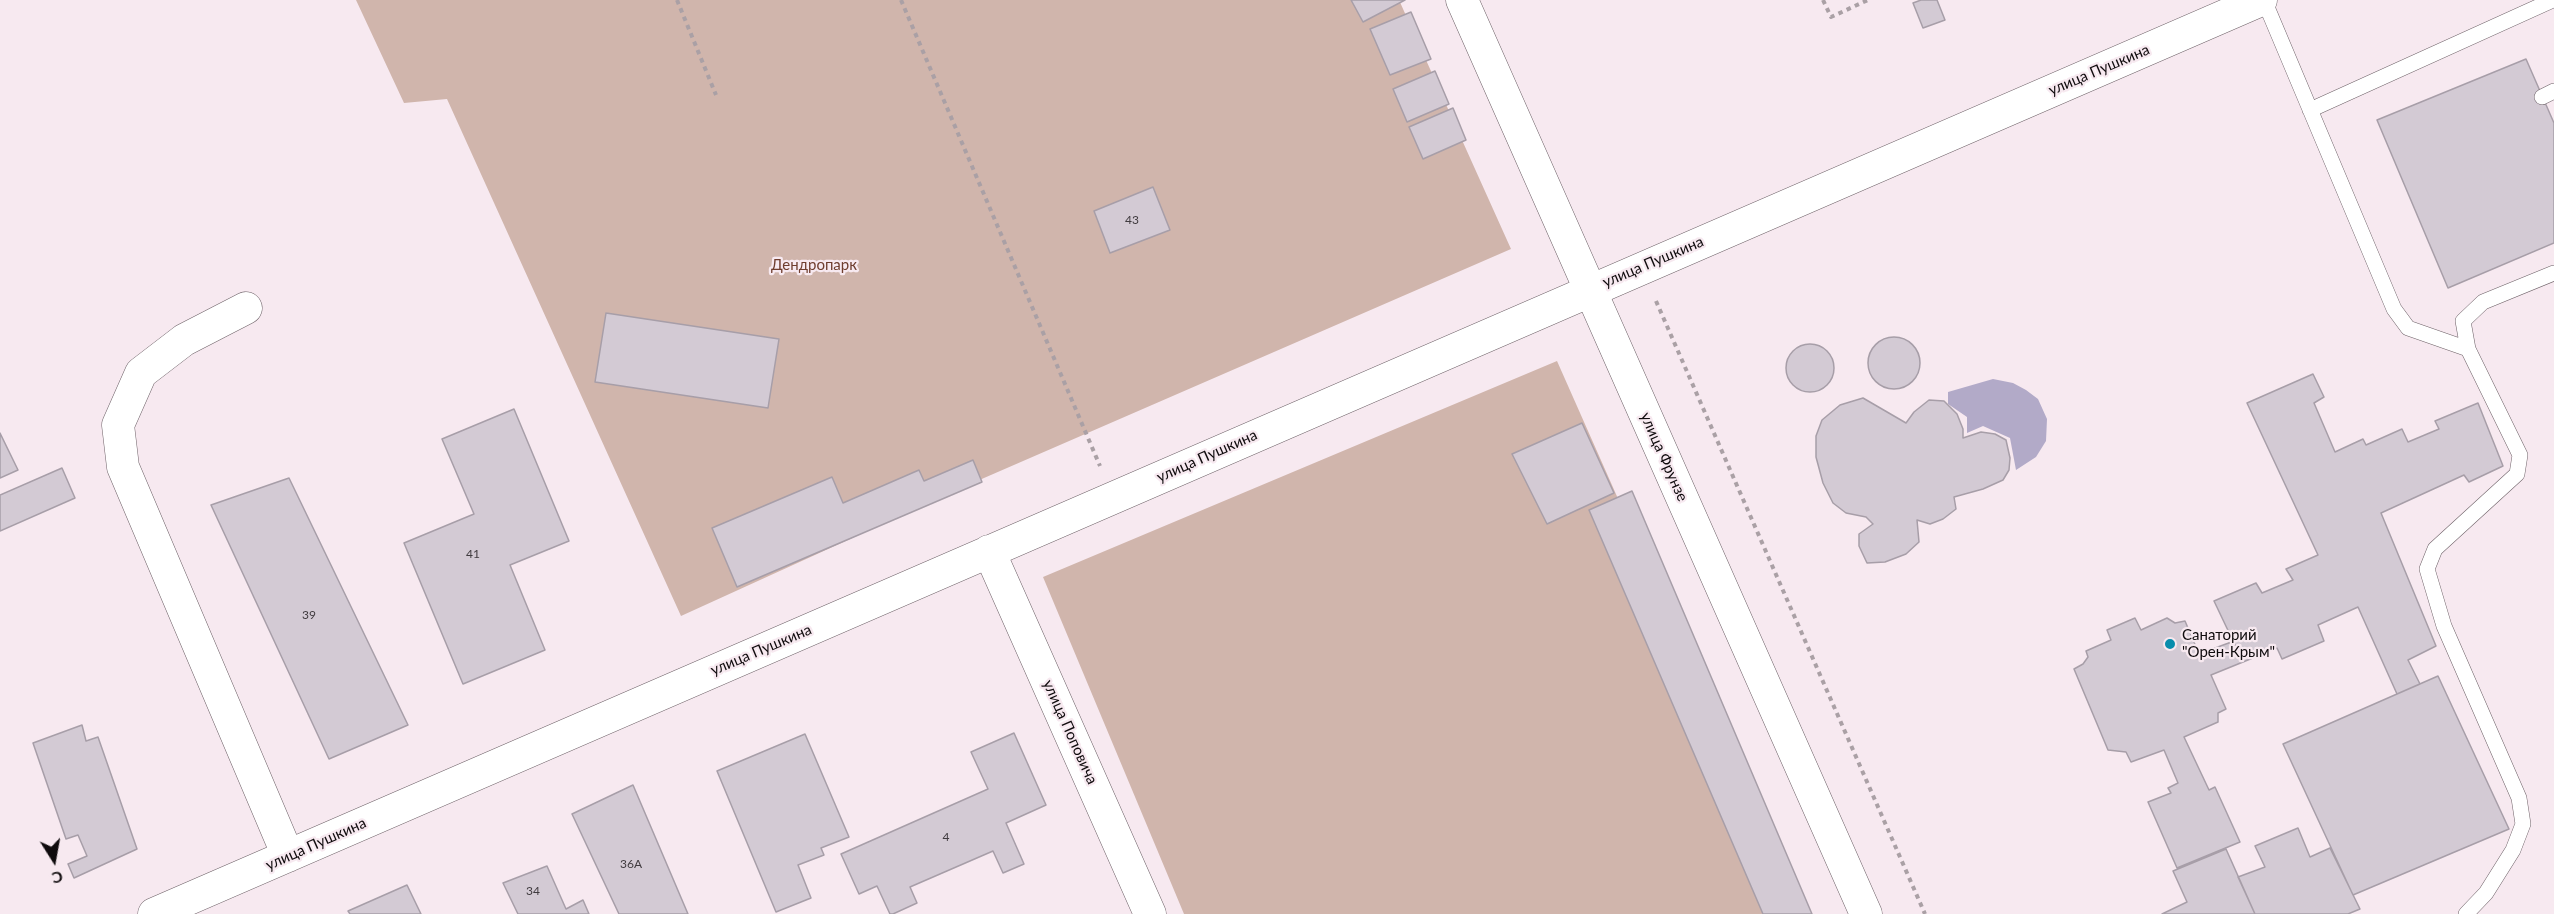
<!DOCTYPE html>
<meta charset="utf-8">
<style>
body{margin:0}
#map{position:relative;width:2554px;height:914px;overflow:hidden;background:#f7e9f0;font-family:Lato,sans-serif}
canvas{display:block}
.north{position:absolute;left:24px;top:830px;width:60px;height:60px;-webkit-text-stroke:4px #f7e9f0;paint-order:stroke;rotate:169deg;font-size:16px;font-weight:700;line-height:24px;text-align:center;color:#0f0b0d}
.north::after{content:'';display:block;margin:auto;width:21px;height:27px;background:#0f0b0d;clip-path:polygon(50% 0,100% 100%,50% 72%,0 100%)}
</style>
<div id="map">
<canvas width="2554" height="914"></canvas>
<div class="north">С</div>
</div>
<script>
const ctx = document.querySelector('canvas').getContext('2d');
ctx.lineJoin = 'round';
function fill(path, color) { ctx.fillStyle = color; ctx.fill(path, 'evenodd'); }
const poly = rows => new Path2D(rows.map(r => 'M' + r).join(''));
function strokePath(path, color, width, dash) { ctx.strokeStyle = color; ctx.lineWidth = width; ctx.lineCap = dash ? 'butt' : 'round'; ctx.setLineDash(dash || []); ctx.stroke(path); }
function label(font, color, halo, rows, align = 'center') {
  ctx.font = font + ' Lato,sans-serif'; ctx.lineWidth = 4.5; ctx.setLineDash([]); ctx.textBaseline = 'middle'; ctx.strokeStyle = halo; ctx.fillStyle = color; for (const [text, x, y, turn = 0] of rows) {
    ctx.save(); ctx.translate(x, y); ctx.rotate((+turn || 0) * Math.PI / 180); ctx.textAlign = isNaN(turn) ? turn : align; if (halo) ctx.strokeText(text, 0, 0); ctx.fillText(text, 0, 0); ctx.restore();
  }
}
const green = poly([
 [356,0,1399,0,1511,249,984,478,681,616,447,99,404,103],
 [1557,361,1802,914,1184,914,1043,577]
]);
const water = poly([
 [1993,379,2013,383,2026,390,2038,399,2047,419,2046,441,2036,457,2016,470,2010,438,1983,426,1967,433,1967,417,1948,404,1948,392]
]);
const building = poly([
 [1351,0,1405,0,1363,22,1351,0],
 [1921,0,1937,0,1945,20,1923,28,1913,3,1921,0],
 [1411,12,1431,59,1390,75,1370,29,1411,12],
 [2526,59,2554,123,2554,243,2448,288,2377,120,2526,59],
 [1435,71,1449,104,1407,122,1393,89,1435,71],
 [1453,108,1466,140,1423,159,1409,127,1453,108],
 [1153,187,1170,230,1110,253,1094,211,1153,187],
 [606,313,779,339,768,408,595,382,606,313],
 '1868 363a26 26 0 1 1 52 0a26 26 0 1 1-52 0Z',
 '1786 368a24 24 0 1 1 48 0a24 24 0 1 1-48 0Z',
 [2313,374,2324,397,2314,403,2335,452,2363,439,2366,445,2402,429,2408,442,2439,429,2435,421,2478,403,2503,466,2469,482,2464,475,2381,513,2436,646,2408,660,2420,684,2397,694,2358,607,2318,625,2324,641,2282,659,2277,648,2243,662,2214,601,2256,583,2262,593,2293,580,2286,569,2318,555,2247,403,2313,374],
 [1863,398,1906,423,1914,412,1929,400,1944,401,1957,414,1963,429,1963,438,1981,432,1995,434,2006,440,2010,458,2009,470,2003,480,1983,489,1954,497,1956,509,1943,519,1930,524,1917,520,1919,542,1906,554,1885,562,1867,563,1859,546,1859,534,1873,524,1866,517,1846,513,1833,503,1823,483,1816,457,1816,436,1822,420,1840,405,1863,398],
 [514,409,569,541,510,565,545,650,463,684,404,543,474,514,442,439,514,409],
 [1582,423,1614,493,1547,524,1512,454,1582,423],
 [0,433,18,470,0,478,0,433],
 [973,460,982,482,737,587,712,528,832,477,843,503,919,470,924,481,973,460],
 [62,468,75,498,0,531,0,495,62,468],
 [289,478,408,725,329,759,211,505,289,478],
 [1632,491,1812,914,1763,914,1589,510,1632,491],
 [2135,618,2141,630,2167,618,2175,623,2185,621,2199,654,2234,641,2243,662,2211,675,2226,709,2218,713,2218,722,2184,737,2209,790,2215,787,2240,842,2177,868,2148,802,2171,793,2168,788,2178,783,2164,750,2131,762,2126,752,2108,750,2074,669,2083,664,2088,657,2086,651,2111,640,2107,630,2135,618],
 [2438,676,2509,829,2353,895,2283,744,2438,676],
 [82,725,86,741,98,737,137,849,74,878,68,864,87,856,78,835,66,839,33,743,82,725],
 [1014,733,1046,805,1006,823,1024,864,1003,873,993,851,910,887,917,903,893,914,890,914,877,886,859,894,841,854,988,789,971,752,1014,733],
 [805,734,849,837,821,848,824,855,798,865,811,898,776,912,717,771,805,734],
 [633,785,688,914,619,914,572,814,633,785],
 [2298,828,2310,857,2330,848,2360,909,2348,914,2255,914,2238,877,2265,867,2255,846,2298,828],
 [2226,849,2255,914,2162,914,2187,902,2173,871,2226,849],
 [547,866,566,909,583,900,589,914,518,914,503,883,547,866],
 [407,885,421,914,350,914,348,911,407,885]
]);
const path = poly([
 [677,0,716,95],
 [901,0,1100,466],
 [1823,0,1831,17,1868,0],
 [1656,301,1925,914]
]);
const lane = poly([
 [2264,0,2394,309,2408,328,2468,349,2520,455,2517,474,2435,549,2427,569,2444,626,2519,798,2523,824,2513,850,2486,893,2466,914],
 [2542,97,2554,91],
 [2310,110,2553,0],
 [2468,349,2463,321,2483,302,2554,273]
]);
const street = poly([
 [1462,0,1866,914],
 [246,308,184,340,141,373,118,425,123,467,288,856],
 [989,551,1150,914],
 [154,914,2261,0]
]);
const markers = [
 [2170,644,6,"#088dac"]
];
const numberNames = [
 ["43",1132,220],
 ["41",473,554],
 ["39",309,615],
 ["4",946,837],
 ["36А",631,864],
 ["34",533,891]
];
const streetNames = [
 ["улица Пушкина",2099,70,-23],
 ["улица Пушкина",1653,262,-23],
 ["улица Пушкина",1207,456,-24],
 ["улица Фрунзе",1664,457,66],
 ["улица Пушкина",761,650,-23],
 ["улица Поповича",1070,732,66],
 ["улица Пушкина",316,844,-24]
];
const parkNames = [
 ["Дендропарк",814,265]
];
const poiNames = [
 ["Санаторий",2182,635],
 ["\"Орен-Крым\"",2182,652]
];
fill(green, '#d0b5ac');
fill(water, '#b2aac8');
fill(building, '#d3cad4');
strokePath(building, '#a79ea8', 1.5);
strokePath(lane, '#6d6167', 16);
strokePath(street, '#6d6167', 33);
strokePath(path, '#aaa0a5', 4, [4.5, 4.5]);
strokePath(lane, '#fff', 15);
strokePath(street, '#fff', 32);
for (const [x, y, r, color] of markers) { const dot = new Path2D(); dot.arc(x, y, r, 0, 2 * Math.PI); ctx.fillStyle = color; ctx.fill(dot); strokePath(dot, '#f7e9f0', 2); }
label('12px', '#403b3f', null, numberNames);
label('15px', '#0f0b0d', '#f7e9f0', streetNames);
label('15px', '#6f3d2e', '#f7e9f0', parkNames);
label('15px', '#0f0b0d', '#f7e9f0', poiNames, 'left');
</script>
